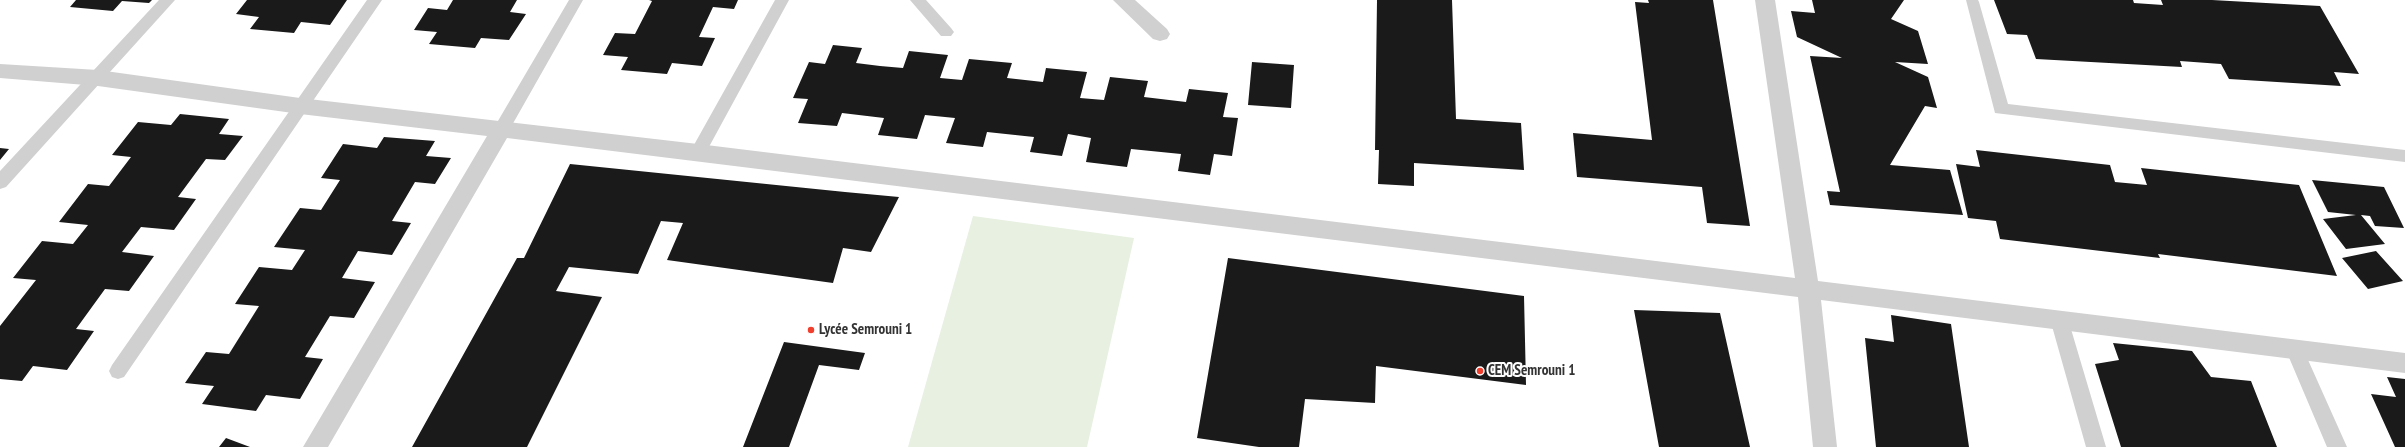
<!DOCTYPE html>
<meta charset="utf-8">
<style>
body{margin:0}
canvas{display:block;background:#fff}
</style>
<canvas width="2405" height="447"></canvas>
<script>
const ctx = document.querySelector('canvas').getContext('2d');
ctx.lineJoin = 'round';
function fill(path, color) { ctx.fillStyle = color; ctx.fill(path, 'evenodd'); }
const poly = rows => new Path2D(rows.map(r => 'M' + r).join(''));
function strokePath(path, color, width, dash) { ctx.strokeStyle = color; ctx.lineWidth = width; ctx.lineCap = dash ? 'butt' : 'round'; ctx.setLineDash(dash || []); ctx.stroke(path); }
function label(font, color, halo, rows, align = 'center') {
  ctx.font = font + ' "PT Sans Narrow",sans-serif'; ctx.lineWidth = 4; ctx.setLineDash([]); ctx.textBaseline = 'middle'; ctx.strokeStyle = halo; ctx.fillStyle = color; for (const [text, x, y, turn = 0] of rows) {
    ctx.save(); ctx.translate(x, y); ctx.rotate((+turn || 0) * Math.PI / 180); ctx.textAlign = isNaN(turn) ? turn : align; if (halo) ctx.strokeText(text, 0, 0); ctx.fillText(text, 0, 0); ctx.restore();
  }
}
const green = poly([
 [973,216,1134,238,1087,447,908,447]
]);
const building = poly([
 [76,0,152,0,149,3,122,1,113,11,70,7],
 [247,0,347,0,330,25,301,22,294,33,250,29,259,17,236,14],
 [453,0,517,0,510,12,526,14,509,40,481,38,475,48,429,44,437,32,414,30,428,8,447,10],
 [649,0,738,0,734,9,713,7,699,37,715,38,702,66,672,63,667,74,621,70,628,57,603,55,615,33,635,34,652,1],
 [1377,0,1452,0,1456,119,1521,123,1524,170,1414,163,1414,186,1378,184,1379,150,1375,150],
 [1648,0,1713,0,1750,226,1707,223,1702,187,1577,177,1573,133,1652,140,1635,2,1649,3],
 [1812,0,1904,0,1891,19,1918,31,1928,64,1895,62,1928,77,1937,108,1925,106,1890,165,1950,170,1963,215,1830,205,1827,191,1840,192,1810,56,1842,58,1797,37,1791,11,1815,13],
 [1994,0,2133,0,2134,3,2163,5,2161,0,2212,0,2320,6,2359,74,2334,72,2341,86,2229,79,2221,64,2180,61,2182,67,2036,59,2027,35,2007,34],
 [833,45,862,48,856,63,880,66,903,68,909,51,948,55,940,78,962,80,969,59,1012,63,1007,78,1043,82,1046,68,1087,72,1080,98,1104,100,1110,77,1148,81,1144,97,1186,102,1189,89,1228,93,1223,117,1238,118,1232,156,1214,154,1210,175,1178,171,1181,154,1131,149,1127,167,1086,162,1091,138,1068,134,1062,156,1030,152,1034,137,987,132,983,147,946,143,955,118,925,115,917,139,878,135,884,118,842,113,837,126,798,123,808,99,793,98,809,62,825,64],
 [1252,62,1294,65,1291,108,1248,105],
 [180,114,229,119,219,134,243,136,225,160,206,159,178,197,196,199,174,230,141,227,122,252,154,256,129,291,105,289,76,329,94,331,67,370,33,366,22,381,0,379,0,326,36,280,13,278,42,241,73,244,88,225,59,222,88,184,109,186,131,157,112,155,138,122,171,125],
 [384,137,435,141,426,156,451,158,435,184,415,182,392,221,411,223,392,255,358,251,342,278,375,282,354,318,330,316,305,357,323,359,300,399,266,395,256,411,202,404,214,386,185,383,206,352,229,354,259,306,235,304,259,267,292,270,305,250,274,247,300,208,321,210,340,180,321,178,343,144,377,148],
 [0,148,9,149,0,160],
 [1976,150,2110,165,2115,182,2147,185,2141,168,2299,185,2337,276,2158,254,2160,258,2000,239,1996,221,1968,218,1956,164,1980,167],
 [570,164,845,192,899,197,871,252,843,248,833,283,667,260,683,223,661,221,638,274,569,267,556,291,602,297,527,447,412,447,517,258,524,258],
 [2312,180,2384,187,2404,228,2375,226,2370,216,2361,215,2385,244,2346,249,2323,219,2356,215,2328,212],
 [2376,251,2403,281,2368,289,2342,258],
 [1228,258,1524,296,1526,385,1376,366,1375,403,1305,399,1299,447,1259,447,1197,438],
 [1634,310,1720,313,1750,447,1659,447],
 [1891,315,1951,324,1969,447,1876,447,1865,338,1894,342],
 [784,342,865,353,859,370,819,365,789,447,743,447],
 [2113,343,2192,351,2211,377,2251,381,2277,447,2121,447,2095,364,2119,360],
 [2387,377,2405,379,2405,447,2395,447,2371,394,2396,397],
 [226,438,250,447,219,447]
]);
const service = poly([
 [159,0,175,0,6,187,0,189,0,171,159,0],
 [367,0,382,0,124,377,118,379,112,377,109,371,112,365,367,0],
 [569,0,583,0,507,134,501,136,495,134,493,130,495,126,569,0],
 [775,0,789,0,704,156,698,158,692,156,690,152,775,0],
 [910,0,926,0,951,28,954,32,951,36,941,36,910,0],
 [1966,0,1978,0,1979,2,2008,104,2405,150,2405,162,1995,113,1966,0],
 [2059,311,2065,314,2068,319,2106,447,2086,447,2050,319,2053,314,2059,311],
 [2294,340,2300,342,2347,447,2327,447,2285,348,2288,342,2294,340]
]);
const minor = poly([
 [1113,0,1135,0,1167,29,1170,34,1167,39,1160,41,1153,39,1113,0],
 [1755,0,1775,0,1818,281,2405,353,2405,373,1821,300,1837,447,1813,447,1798,297,507,138,328,447,303,447,487,136,300,114,98,86,0,78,0,64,98,70,300,98,698,144,1795,278,1755,0]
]);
const markers = [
 [811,330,4,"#f13f2e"],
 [1480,371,4,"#f13f2e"]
];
const poiNames = [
 ["Lycée Semrouni 1",819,330],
 ["CEM Semrouni 1",1488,371]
];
fill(green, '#e7f0e1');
fill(building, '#1a1a1a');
fill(service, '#d0d0d0');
fill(minor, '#d0d0d0');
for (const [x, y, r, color] of markers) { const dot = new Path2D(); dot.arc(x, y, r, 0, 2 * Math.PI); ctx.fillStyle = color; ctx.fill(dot); strokePath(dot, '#fff', 1.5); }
label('bold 15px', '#333', '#fff', poiNames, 'left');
</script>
